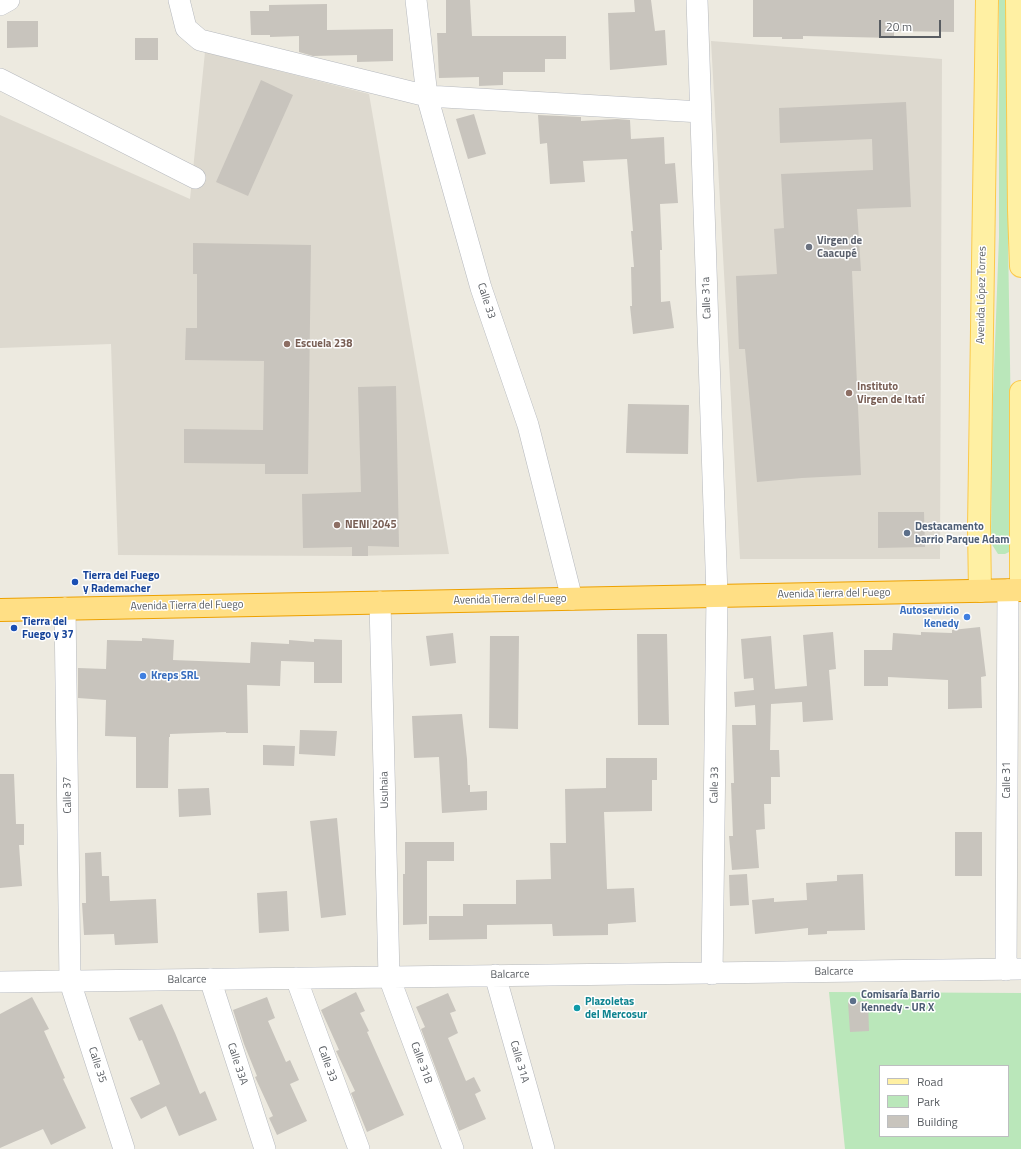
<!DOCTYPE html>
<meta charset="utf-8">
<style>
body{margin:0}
#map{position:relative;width:1021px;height:1149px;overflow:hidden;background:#edeae0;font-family:"Titillium Web",sans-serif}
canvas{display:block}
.legend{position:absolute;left:879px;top:1065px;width:130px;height:72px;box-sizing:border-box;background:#fff;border:1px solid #bdbec0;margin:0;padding:5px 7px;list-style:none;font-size:12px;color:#595d62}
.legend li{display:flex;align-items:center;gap:8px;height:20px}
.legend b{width:20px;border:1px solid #bdbec0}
.scale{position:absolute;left:879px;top:20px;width:62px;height:18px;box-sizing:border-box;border:2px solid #595d62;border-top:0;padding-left:5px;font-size:12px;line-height:14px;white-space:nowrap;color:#595d62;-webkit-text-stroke:3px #fff;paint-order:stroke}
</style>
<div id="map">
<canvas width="1021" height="1149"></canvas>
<ul class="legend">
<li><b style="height:5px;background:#fff0a3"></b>Road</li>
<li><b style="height:11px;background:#bae7ba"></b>Park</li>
<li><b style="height:11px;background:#c8c4bd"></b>Building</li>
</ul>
<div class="scale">20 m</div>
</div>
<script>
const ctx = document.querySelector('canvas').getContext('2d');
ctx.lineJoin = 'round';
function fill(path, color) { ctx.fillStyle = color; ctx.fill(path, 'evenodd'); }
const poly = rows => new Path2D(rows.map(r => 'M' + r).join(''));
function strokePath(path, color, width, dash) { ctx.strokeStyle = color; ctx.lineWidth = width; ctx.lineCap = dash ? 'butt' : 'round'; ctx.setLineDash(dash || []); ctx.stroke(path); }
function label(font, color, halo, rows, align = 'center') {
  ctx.font = font + ' "Titillium Web",sans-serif'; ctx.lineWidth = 3; ctx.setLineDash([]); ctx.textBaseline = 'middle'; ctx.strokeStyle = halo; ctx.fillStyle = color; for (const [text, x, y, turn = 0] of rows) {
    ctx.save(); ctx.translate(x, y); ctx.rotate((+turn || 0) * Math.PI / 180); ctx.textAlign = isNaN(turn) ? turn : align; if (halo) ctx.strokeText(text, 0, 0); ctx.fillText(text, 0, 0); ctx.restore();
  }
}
const education = poly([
 [711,41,942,59,940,559,740,559],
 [205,52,369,94,449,554,352,556,118,555,111,344,0,348,0,115,190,199]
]);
const green = poly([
 [999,0,1010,0,1011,14,1008,238,1013,550,1005,554,998,554,991,543,992,424,999,237],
 [829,992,1021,993,1021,1149,845,1149],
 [880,1066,1008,1066,1008,1136,880,1136]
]);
const building = poly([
 [446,0,470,0,472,36,566,36,566,59,545,59,545,72,503,72,503,85,479,86,479,77,439,78,437,33,446,33],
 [634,0,651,0,655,31,665,30,667,65,610,70,608,13,635,12],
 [753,0,954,0,954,32,894,31,894,38,803,36,803,39,782,39,782,37,753,37],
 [327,4,327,30,393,29,393,61,357,62,357,55,313,56,299,52,299,36,270,37,270,35,251,35,250,11,269,11,269,5],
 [7,21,38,21,38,47,7,48],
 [135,38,158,38,158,60,135,60],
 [261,80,293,95,248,196,216,182],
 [906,102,911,207,857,209,861,271,852,271,861,475,802,478,757,482,745,349,739,349,736,276,777,274,774,229,784,228,781,174,873,170,872,139,780,143,779,108],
 [474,114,486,154,468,159,456,119],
 [538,115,581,117,581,121,617,119,630,120,631,139,664,137,665,164,675,163,678,203,660,204,662,250,660,250,661,302,670,301,674,328,633,334,630,306,632,306,631,267,634,267,631,231,633,231,627,159,583,161,585,182,550,184,547,143,540,144],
 [193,243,311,245,308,474,265,474,265,464,184,463,184,429,263,430,264,361,185,360,186,328,197,328,197,274,193,274],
 [396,386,399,547,368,546,368,556,352,556,352,547,303,548,302,494,361,492,358,387],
 [628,404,689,405,688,454,626,453],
 [878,512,924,512,925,547,878,548],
 [980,627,986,676,981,677,982,708,948,709,948,680,888,677,888,686,864,686,864,650,892,650,893,633,921,635,921,632,952,633,952,630],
 [833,632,836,669,829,670,833,720,803,722,802,702,771,704,770,750,779,750,780,777,771,777,771,804,764,804,765,829,756,830,759,868,732,870,729,836,733,836,731,783,734,783,732,725,756,725,755,705,735,707,734,692,754,690,753,678,744,679,741,639,771,636,775,689,807,686,803,635],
 [453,633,456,663,430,666,426,636],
 [637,634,667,634,669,725,638,725],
 [490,636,519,636,518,729,489,728],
 [142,638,174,640,173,660,250,663,251,642,289,644,289,640,314,642,314,639,342,640,342,683,314,683,314,662,281,661,280,686,247,685,248,733,226,733,226,732,170,734,170,737,169,737,168,788,136,788,136,737,105,736,106,700,78,698,78,668,106,669,107,640,142,641],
 [462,714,467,759,468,785,470,785,470,792,487,791,487,810,442,813,439,757,414,758,412,716],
 [300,730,337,731,335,756,299,754],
 [263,745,295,746,294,766,263,765],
 [606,758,657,758,657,780,652,780,652,811,604,812,607,889,634,888,636,922,608,924,608,935,553,936,552,924,487,925,487,939,429,940,429,916,463,916,463,904,516,904,516,880,551,879,550,843,566,843,565,789,606,788],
 [0,774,14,774,16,824,24,824,24,845,19,845,22,886,0,888],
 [209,788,211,815,179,817,178,789],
 [337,818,346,915,321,918,310,821],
 [955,832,982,832,982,876,955,876],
 [405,842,454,842,454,861,427,861,427,924,403,925,403,874,405,874],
 [101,852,102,876,109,876,110,901,156,899,158,943,115,945,114,934,84,935,82,903,86,903,85,853],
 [747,874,749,905,730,906,729,875],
 [863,874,865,930,827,931,827,934,808,935,808,928,755,934,752,900,774,898,774,902,807,900,806,883,837,881,837,875],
 [287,891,289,931,259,933,257,893],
 [356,992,365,1011,360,1013,369,1031,367,1032,404,1115,367,1132,351,1093,355,1091,336,1051,339,1050,321,1010],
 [448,993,456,1011,450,1013,458,1033,448,1038,466,1081,474,1077,481,1091,475,1094,486,1119,459,1131,421,1029,425,1027,416,1007],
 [32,997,49,1029,44,1031,65,1078,63,1079,86,1128,51,1145,43,1129,0,1148,0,1014],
 [267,997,275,1018,268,1021,286,1062,290,1060,299,1080,290,1084,307,1121,277,1135,269,1118,273,1116,255,1077,257,1076,244,1044,233,1010],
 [868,1001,869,1031,850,1032,848,1002],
 [162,1004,175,1033,200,1094,205,1091,217,1120,179,1136,166,1106,141,1119,130,1098,160,1084,142,1040,139,1041,129,1018]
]);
const minor = poly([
 [179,0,186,28,200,40,427,96,701,112],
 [416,0,427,96,481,288,528,425,572,599],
 [697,0,717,596,712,974],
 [0,5,9,0],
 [0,79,195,178],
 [380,602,389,977,453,1149],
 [65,608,70,982,124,1149],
 [1006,970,1008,590],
 [495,975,544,1149],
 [296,978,359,1149],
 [210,979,265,1149],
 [0,982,1021,969]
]);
const major = poly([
 [1017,0,1019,210,1021,266],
 [1021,590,1021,392],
 [980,591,979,527,987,0]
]);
const highway = poly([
 [0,610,1021,590]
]);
const markers = [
 [809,247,4,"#6b7280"],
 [287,344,4,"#8d6e63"],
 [849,393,4,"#8d6e63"],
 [337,525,4,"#8d6e63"],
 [907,533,4,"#5c6f8a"],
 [75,582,4,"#1a4fb4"],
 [967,617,4,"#3f7fe0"],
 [14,628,4,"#1a4fb4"],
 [143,676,4,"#3f7fe0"],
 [853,1001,4,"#5c6f8a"],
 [577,1008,4,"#0f9aa8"]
];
const worshipNames = [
 ["Virgen de",817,241],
 ["Caacupé",817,254]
];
const streetNames = [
 ["Avenida López Torres",982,295,-89],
 ["Calle 31a",707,298,-92],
 ["Calle 33",486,301,72],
 ["Avenida Tierra del Fuego",834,594,-1],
 ["Avenida Tierra del Fuego",510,600,-1],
 ["Avenida Tierra del Fuego",187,606,-1],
 ["Calle 31",1007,780,-90],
 ["Calle 33",715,785,-89],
 ["Usuhaia",385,790,-91],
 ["Calle 37",68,795,-91],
 ["Balcarce",834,972,-1],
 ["Balcarce",510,975,-1],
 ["Balcarce",187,980,-1],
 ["Calle 31A",519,1062,74],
 ["Calle 31B",421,1063,70],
 ["Calle 33A",237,1064,72],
 ["Calle 33",327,1064,70],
 ["Calle 35",97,1065,72]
];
const educationNames = [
 ["Escuela 238",295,344],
 ["Instituto",857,387],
 ["Virgen de Itatí",857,400],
 ["NENI 2045",345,525]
];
const serviceNames = [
 ["Destacamento",915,527],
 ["barrio Parque Adam",915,540],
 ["Comisaría Barrio",861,995],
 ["Kennedy - UR X",861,1008]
];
const transitNames = [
 ["Tierra del Fuego",83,576],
 ["y Rademacher",83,589],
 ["Tierra del",22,622],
 ["Fuego y 37",22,635]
];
const shopNames = [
 ["Autoservicio",959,611],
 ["Kenedy",959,624],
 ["Kreps SRL",151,676,"left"]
];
const cultureNames = [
 ["Plazoletas",585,1002],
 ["del Mercosur",585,1015]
];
fill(education, '#ddd9cf');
fill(green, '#bae7ba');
fill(building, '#c8c4bd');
strokePath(minor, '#b6b9be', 22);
strokePath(major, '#fbc94b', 24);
strokePath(highway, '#eda100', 24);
strokePath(minor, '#fff', 21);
strokePath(major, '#fff0a3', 22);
strokePath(highway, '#ffdf85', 22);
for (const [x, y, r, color] of markers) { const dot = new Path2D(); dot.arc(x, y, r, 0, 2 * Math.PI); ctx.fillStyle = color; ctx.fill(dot); strokePath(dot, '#fff', 1.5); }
label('bold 11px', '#5b616d', '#fff', worshipNames, 'left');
label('11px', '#595d62', '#fff', streetNames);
label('bold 11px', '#785e54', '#fff', educationNames, 'left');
label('bold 11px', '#4e5e75', '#fff', serviceNames, 'left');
label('bold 11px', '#164399', '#fff', transitNames, 'left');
label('bold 11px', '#366cbe', '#fff', shopNames, 'right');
label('bold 11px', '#0d838f', '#fff', cultureNames, 'left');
</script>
